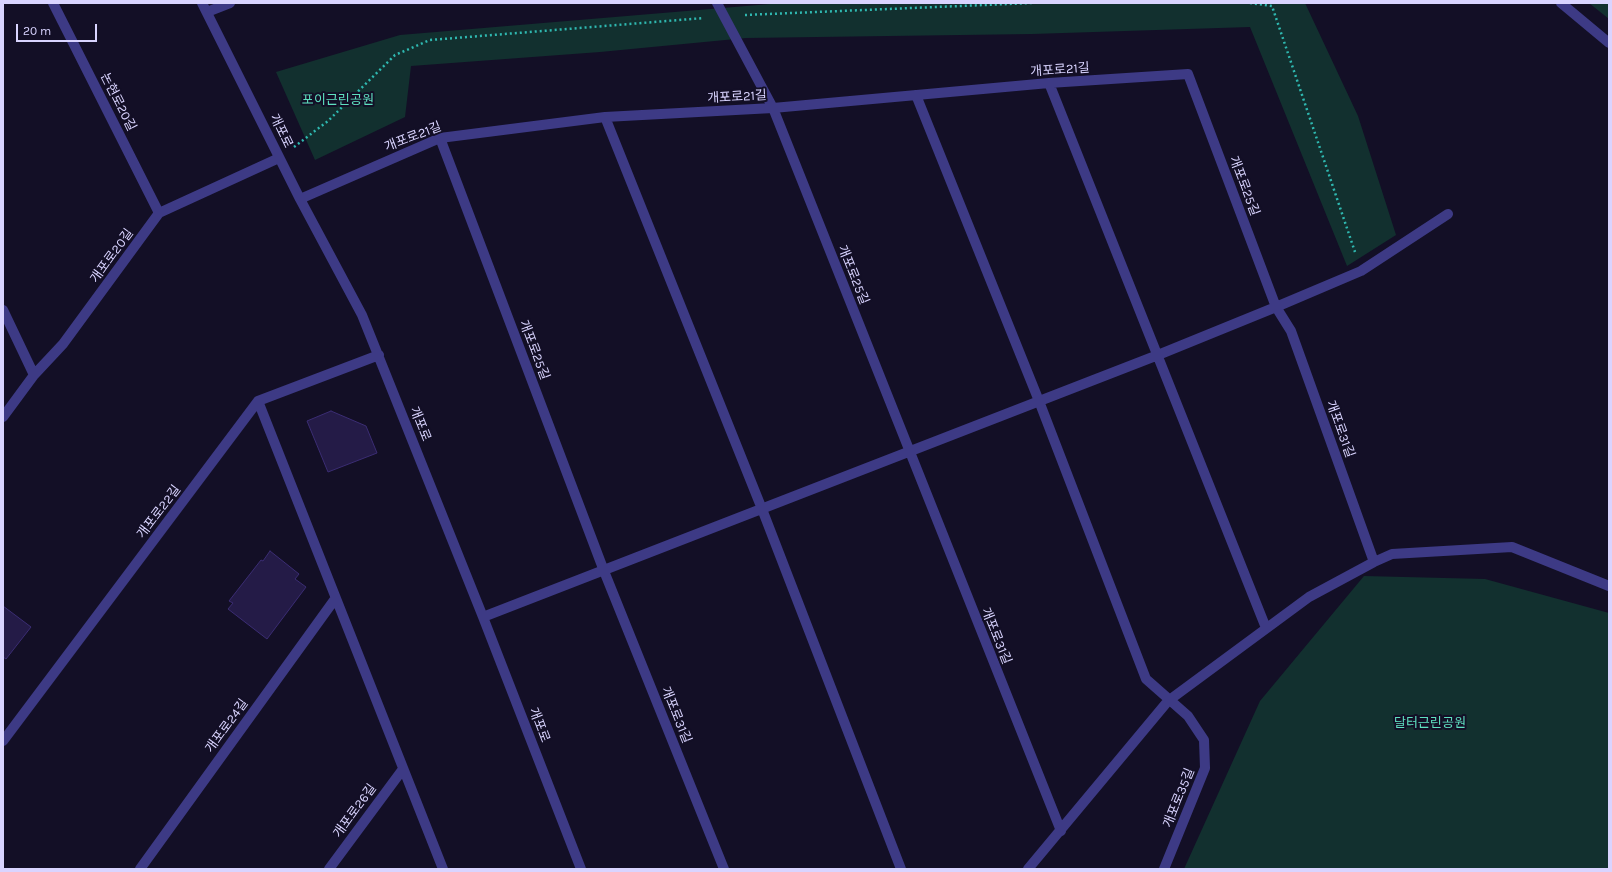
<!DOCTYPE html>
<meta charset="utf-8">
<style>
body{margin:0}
#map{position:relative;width:1612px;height:872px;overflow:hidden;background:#130f26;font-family:Karla,sans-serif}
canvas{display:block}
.frame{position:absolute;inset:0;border:4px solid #d9d4ff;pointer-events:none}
.scale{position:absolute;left:16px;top:24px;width:81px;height:18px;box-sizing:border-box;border:2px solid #d9d4ff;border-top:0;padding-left:5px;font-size:12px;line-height:14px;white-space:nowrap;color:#d9d4ff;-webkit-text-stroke:3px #130f26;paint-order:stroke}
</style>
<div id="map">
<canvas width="1612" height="872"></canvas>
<div class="frame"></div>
<div class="scale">20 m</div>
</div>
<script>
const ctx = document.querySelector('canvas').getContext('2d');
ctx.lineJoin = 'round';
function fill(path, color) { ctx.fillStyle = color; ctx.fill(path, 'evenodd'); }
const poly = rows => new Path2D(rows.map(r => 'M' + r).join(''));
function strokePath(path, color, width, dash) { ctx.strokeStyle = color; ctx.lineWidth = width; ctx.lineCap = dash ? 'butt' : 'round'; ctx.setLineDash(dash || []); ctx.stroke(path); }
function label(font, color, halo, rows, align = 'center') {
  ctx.font = font + ' Karla,"Noto Sans KR",sans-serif'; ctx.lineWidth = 4; ctx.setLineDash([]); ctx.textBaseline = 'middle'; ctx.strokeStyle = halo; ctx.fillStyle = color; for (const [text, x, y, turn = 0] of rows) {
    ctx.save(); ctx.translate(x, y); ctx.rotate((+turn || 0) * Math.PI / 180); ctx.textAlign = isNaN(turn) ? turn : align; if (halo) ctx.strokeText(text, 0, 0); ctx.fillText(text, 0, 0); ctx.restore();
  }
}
const green = poly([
 [782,3,1305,3,1358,116,1396,235,1347,266,1250,27,1032,34,746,38,600,52,411,66,405,117,315,160,276,72,400,35],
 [1589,3,1609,3,1609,19],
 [1364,576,1485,579,1609,613,1609,869,1184,869,1260,701]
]);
const building = poly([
 [331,411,366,426,377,453,328,472,307,421,331,411],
 [270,551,299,574,295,579,306,587,267,639,228,609,233,603,229,601,261,560,263,561,270,551],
 [3,606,31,627,6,659,3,657,3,606]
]);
const path = poly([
 [1250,3,1272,6,1355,252],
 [745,15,1032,3],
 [294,147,328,121,395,55,430,40,704,18]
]);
const minor = poly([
 [53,3,159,213],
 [202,3,300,199,362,315,483,617,581,869],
 [717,3,773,108,1061,831],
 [1561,3,1609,43],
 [207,12,230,3],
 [1049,83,1266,628],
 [916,95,1039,401,1146,679,1188,716,1204,740,1205,768,1164,869],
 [605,117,762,509,901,869],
 [440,138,604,571,724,869],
 [300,199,440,138,605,117,773,108,1049,83,1188,74,1276,307,1291,331,1374,562],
 [3,310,34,375],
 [258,401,443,869],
 [3,417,34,375,63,344,159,213,279,158],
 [483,617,1158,355,1276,307,1361,271,1448,214],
 [3,741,258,401,379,355],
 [140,869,335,599],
 [329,869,403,769],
 [1028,869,1168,701,1309,597,1374,562,1392,554,1512,547,1609,586]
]);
const streetNames = [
 ["개포로21길",1060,70,-4],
 ["개포로21길",737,97,-3],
 ["논현로20길",118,102,63],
 ["개포로",281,131,64],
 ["개포로21길",413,137,-21],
 ["개포로25길",1244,186,69],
 ["개포로20길",112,256,-54],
 ["개포로25길",853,275,68],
 ["개포로25길",534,350,69],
 ["개포로",420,424,68],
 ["개포로31길",1340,429,70],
 ["개포로22길",159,512,-53],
 ["개포로31길",996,636,68],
 ["개포로31길",676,715,68],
 ["개포로",539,725,69],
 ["개포로24길",227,726,-54],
 ["개포로35길",1179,798,-68],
 ["개포로26길",355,811,-54]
];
const parkNames = [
 ["포이근린공원",338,100],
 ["달터근린공원",1430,723]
];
fill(green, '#12302f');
fill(building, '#241b47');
strokePath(building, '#3b2d73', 1);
strokePath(path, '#2fb8b0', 2.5, [2, 3]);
strokePath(minor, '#3d3a85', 10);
label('13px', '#d9d4ff', '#130f26', streetNames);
label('13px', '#5fe0c0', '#130f26', parkNames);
</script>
